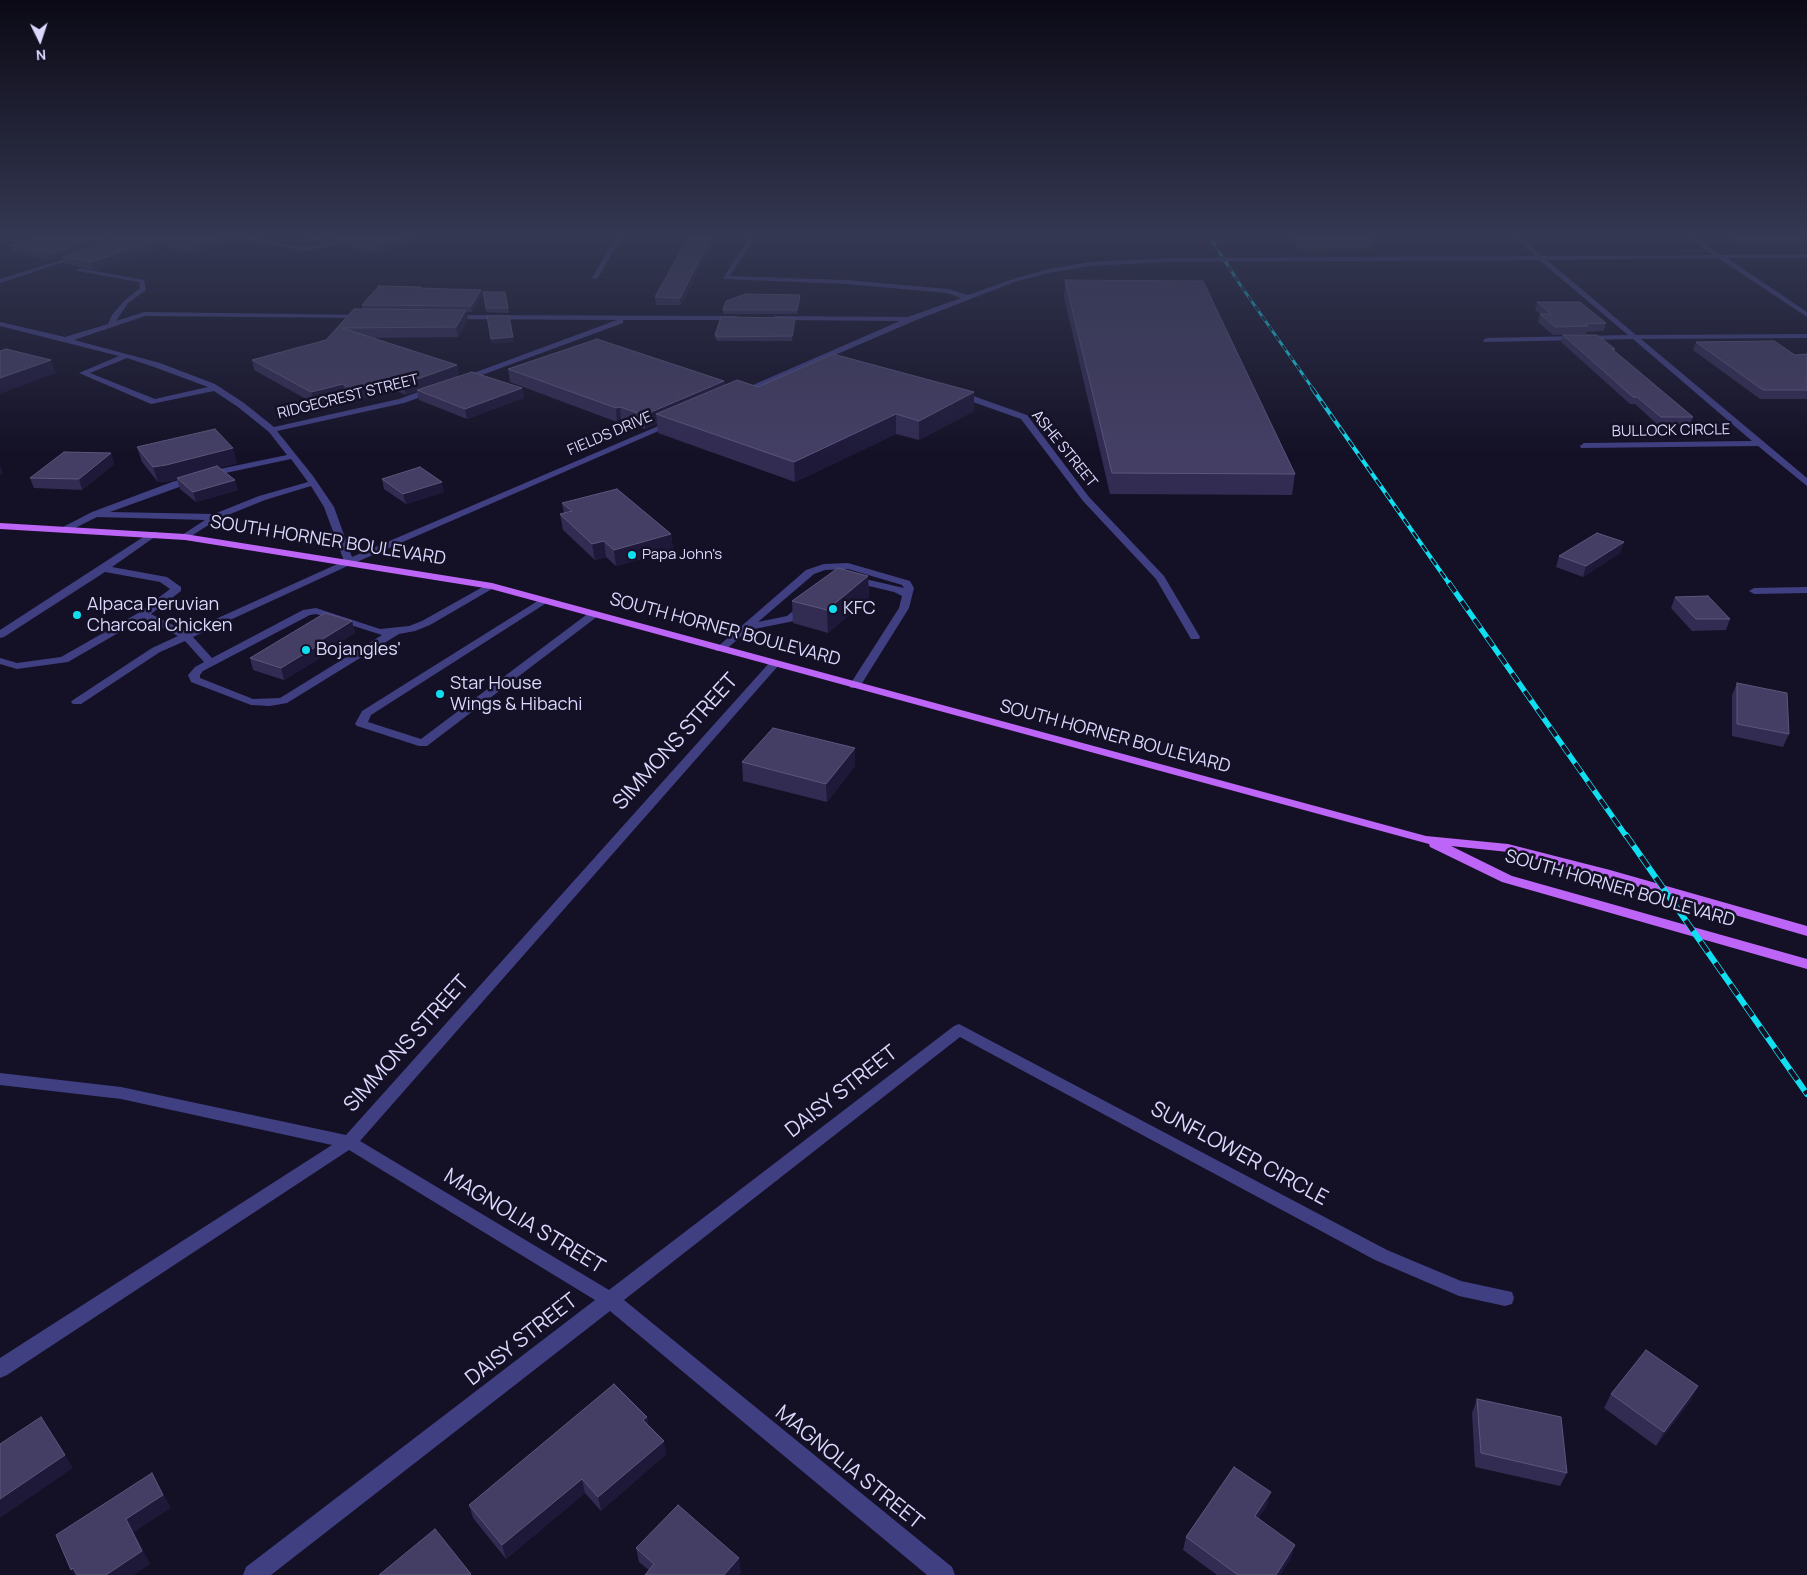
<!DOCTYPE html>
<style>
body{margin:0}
#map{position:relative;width:1807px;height:1575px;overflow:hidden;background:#141126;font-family:Manrope,sans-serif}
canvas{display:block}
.north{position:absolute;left:15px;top:15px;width:50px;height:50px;-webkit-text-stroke:4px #141126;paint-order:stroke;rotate:176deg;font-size:14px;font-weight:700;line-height:20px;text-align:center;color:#dbd8fd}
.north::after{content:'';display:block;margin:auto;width:18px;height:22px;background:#dbd8fd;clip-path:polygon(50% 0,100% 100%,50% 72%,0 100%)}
</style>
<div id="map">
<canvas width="1807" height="1575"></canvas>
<div class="north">N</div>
</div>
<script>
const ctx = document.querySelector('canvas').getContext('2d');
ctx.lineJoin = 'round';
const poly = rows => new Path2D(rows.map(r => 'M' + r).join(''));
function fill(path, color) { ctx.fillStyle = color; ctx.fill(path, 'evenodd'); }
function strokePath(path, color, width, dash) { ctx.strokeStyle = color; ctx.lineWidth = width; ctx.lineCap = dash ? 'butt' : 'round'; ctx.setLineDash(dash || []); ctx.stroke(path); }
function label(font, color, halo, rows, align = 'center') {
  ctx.font = font + ' Manrope,sans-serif'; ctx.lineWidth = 5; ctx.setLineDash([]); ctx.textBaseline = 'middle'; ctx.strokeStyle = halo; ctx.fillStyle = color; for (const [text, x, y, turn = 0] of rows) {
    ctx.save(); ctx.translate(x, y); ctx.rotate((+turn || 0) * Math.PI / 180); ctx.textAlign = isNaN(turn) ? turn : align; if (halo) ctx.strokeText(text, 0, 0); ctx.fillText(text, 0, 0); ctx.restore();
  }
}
const minor = poly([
 [230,236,244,236,301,247,323,244,351,236,361,236,324,248,301,251,230,236],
 [616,236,622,236,598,278,593,279,592,278,616,236],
 [750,236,756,236,730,276,846,280,948,289,968,295,1013,279,1049,269,1090,262,1166,258,1535,256,1512,236,1519,236,1542,256,1713,255,1686,236,1694,236,1721,255,1807,254,1807,258,1727,258,1807,312,1807,317,1718,258,1547,260,1636,335,1807,334,1807,338,1641,339,1807,478,1807,486,1758,446,1581,448,1580,446,1584,443,1752,441,1633,339,1484,342,1483,340,1487,338,1628,335,1539,260,1166,262,1090,266,1049,273,1017,281,914,321,742,395,739,395,739,391,900,321,778,320,774,318,775,316,908,317,961,298,947,293,846,284,724,279,723,278,750,236],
 [77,255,82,256,0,283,0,279,77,255],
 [79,268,144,280,146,290,128,303,116,321,144,312,368,315,368,317,366,318,145,316,74,340,160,363,215,384,244,403,274,427,399,399,429,388,435,388,435,392,404,403,277,431,313,476,334,507,352,557,670,421,677,423,352,564,193,637,212,658,303,610,316,608,380,629,409,626,422,621,488,584,492,583,497,586,430,625,415,631,399,634,287,703,270,706,251,705,191,682,188,675,195,667,204,662,185,641,160,652,81,704,73,704,71,702,73,700,152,648,178,636,144,618,68,662,17,669,0,664,0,658,17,663,61,657,140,612,170,589,160,582,105,572,4,637,0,638,0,630,151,532,157,532,159,534,112,567,167,577,181,587,181,591,151,614,187,632,344,561,324,507,311,486,265,500,218,519,185,540,180,537,182,535,205,520,97,517,67,532,61,532,61,528,92,512,172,482,205,472,287,455,269,432,238,407,214,391,151,404,79,373,119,356,0,326,0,322,65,337,108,324,112,315,124,301,140,288,139,282,77,271,76,270,79,268],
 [127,358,154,367,208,387,155,399,90,373,127,358],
 [291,459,308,482,259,496,214,514,110,512,207,477,291,459],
 [316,614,382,635,280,698,253,699,200,678,200,675,203,671,310,615,316,614],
 [448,315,736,316,740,318,736,320,623,320,623,323,463,382,459,380,460,378,617,320,451,319,448,319,448,315],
 [956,392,962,392,1027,415,1089,497,1164,576,1200,637,1199,639,1191,639,1156,579,1083,501,1021,419,956,396,956,392],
 [848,563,910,581,914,588,909,608,859,688,851,688,849,686,899,608,902,596,894,592,848,581,847,579,852,576,904,588,902,585,848,569,825,570,814,574,758,622,787,616,800,605,808,605,809,607,808,609,794,621,749,630,724,651,716,651,715,649,806,570,824,564,848,563],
 [1807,587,1807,593,1754,594,1749,591,1754,588,1807,587],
 [544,597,549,600,548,602,371,715,368,722,421,739,590,612,598,612,599,614,598,616,427,746,419,746,357,726,355,724,362,711,544,597],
 [774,661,780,664,778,666,360,1141,609,1290,954,1026,959,1024,1387,1250,1461,1281,1512,1292,1514,1298,1512,1304,1505,1306,1459,1296,1375,1260,960,1037,624,1300,952,1567,955,1575,927,1575,610,1311,271,1575,243,1575,246,1567,595,1300,349,1150,7,1375,0,1378,0,1358,332,1145,121,1099,0,1085,0,1073,121,1087,346,1135,770,662,774,661]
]);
const major = poly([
 [0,523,185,534,492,583,1426,836,1508,844,1610,870,1807,926,1807,936,1601,876,1508,852,1451,846,1512,876,1807,959,1807,969,1502,882,1430,847,1429,844,491,589,185,540,0,529,0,523]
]);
const railFar3 = poly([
 [1209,236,1241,286,1313,389]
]);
const railFar2 = poly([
 [1312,388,1450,585]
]);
const railFar1 = poly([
 [1449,583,1626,836]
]);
const rail = poly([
 [1626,835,1807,1094]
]);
const wall = poly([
 [42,236,236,236,237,239,195,253,165,247,93,270,65,264,62,257,51,261,13,252,10,245],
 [291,236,421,236,380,253,338,245,336,238,322,242],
 [689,236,717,236,681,305,656,305,655,297],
 [1289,236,1374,236,1371,249,1300,250],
 [1728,236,1807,236,1807,244,1741,244],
 [1065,280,1295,474,1292,495,1110,494,1064,297],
 [422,288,482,296,472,312,466,312,468,320,458,337,372,338,457,365,459,376,522,388,524,398,467,419,419,400,417,391,406,395,395,390,353,401,345,395,313,403,254,370,252,360,326,340,363,309,362,305],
 [483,292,505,292,509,313,486,312],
 [800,295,800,299,797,314,724,314,723,310],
 [1537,302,1606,323,1604,331,1586,332,1586,334,1553,335,1538,322,1540,314,1535,310],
 [796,322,792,341,717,341,717,339,715,339,715,335],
 [1563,335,1615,349,1614,351,1693,417,1690,424,1658,425,1635,404,1630,404,1561,342],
 [1696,342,1795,355,1807,354,1807,399,1760,399,1693,350],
 [508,369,724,381,725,385,758,387,974,411,919,440,896,434,795,482,658,433,657,424,645,429,621,420,617,422,510,382],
 [137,447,237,463,219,468,238,490,196,502,180,489,177,479,171,481,158,482,142,462],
 [111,453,114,464,82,490,34,488,30,478],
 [382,479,444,492,406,504,384,489],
 [562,503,671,534,673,550,616,566,606,557,595,560,563,530,560,514,564,513],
 [1624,542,1620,553,1583,577,1556,567,1559,556],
 [868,576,869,598,828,633,793,623,792,601],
 [1675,597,1730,619,1726,630,1692,631,1671,608],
 [352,621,355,633,324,652,325,655,284,680,253,670,250,658],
 [1737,683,1789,734,1783,747,1732,736,1732,695],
 [742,762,855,766,827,802,743,781],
 [1611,1394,1691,1400,1656,1446,1604,1408],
 [1477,1399,1567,1473,1560,1486,1475,1467,1472,1413],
 [647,1417,648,1425,666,1454,601,1511,585,1493,506,1559,473,1518,469,1505],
 [1267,1505,1258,1519,1291,1558,1280,1575,1217,1575,1183,1550,1186,1537],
 [636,1548,741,1572,738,1575,645,1575,649,1570,639,1562]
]);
const shadedWall = poly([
 [105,236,130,236,51,261,48,254],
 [222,236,236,236,237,239,195,253,193,245],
 [320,236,343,236,322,242],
 [402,236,421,236,380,253,378,246],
 [712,236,717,236,681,305,680,298],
 [163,239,165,247,93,270,91,262],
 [481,290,482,296,472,312,471,306],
 [800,295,800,299,797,314,797,310],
 [466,310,468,320,458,337,456,327],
 [795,318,796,322,792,341,792,336],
 [513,337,514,342,491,344,491,339],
 [51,360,56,373,0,394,0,378],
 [457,365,459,376,406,395,403,384],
 [393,380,395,390,353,401,351,390],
 [724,381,725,394,656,414,657,424,645,429,644,415],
 [343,384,345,395,313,403,311,392],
 [522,388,524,398,467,419,465,409],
 [974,392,974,411,919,440,919,421],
 [620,407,621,420,617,422,616,408],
 [896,414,896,434,795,482,794,462],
 [233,448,237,463,171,481,158,482,153,467],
 [111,453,114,464,82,490,79,479],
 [0,465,3,473,0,475],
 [235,480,238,490,196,502,193,492],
 [442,482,444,492,406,504,403,494],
 [671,534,673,550,616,566,614,550],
 [604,541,606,557,595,560,592,544],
 [1624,542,1620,553,1583,577,1586,566],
 [868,576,869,598,828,633,827,610],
 [352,621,355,633,324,652,325,655,284,680,281,668,318,642],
 [855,748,855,766,827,802,826,784],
 [1698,1386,1691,1400,1656,1446,1664,1432],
 [647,1417,649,1431,643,1420],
 [664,1441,666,1454,601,1511,598,1497],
 [65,1455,73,1468,0,1518,0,1499],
 [152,1473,171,1508,134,1532,150,1564,134,1575,106,1575,126,1519],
 [582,1479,585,1493,506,1559,502,1545],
 [1271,1492,1267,1505,1251,1530,1255,1516],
 [1295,1545,1291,1558,1280,1575,1276,1575],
 [739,1558,741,1572,738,1575,724,1575],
 [73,1568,78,1575,74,1575,71,1570]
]);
const building = poly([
 [42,236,105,236,48,254,10,245,42,236],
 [128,236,222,236,193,245,163,239,91,262,62,257,128,236],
 [342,236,402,236,378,246,336,238,342,236],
 [689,236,712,236,680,298,655,297,689,236],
 [1740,236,1807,236,1807,238,1743,238,1740,236],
 [1065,280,1203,281,1295,474,1112,473,1065,280],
 [379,286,421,287,420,288,481,290,471,306,362,305,379,286],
 [483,292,505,292,508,308,486,308,483,292],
 [746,294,800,295,797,310,723,310,726,301,746,294],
 [1537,302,1580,302,1606,323,1585,324,1588,326,1555,327,1540,314,1551,314,1537,302],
 [354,309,466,310,456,327,342,328,457,365,403,384,393,380,351,390,343,384,311,392,252,360,326,340,354,309],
 [487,316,509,316,513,337,491,339,487,316],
 [721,317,795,318,792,336,717,337,718,335,715,335,721,317],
 [1563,335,1597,335,1615,349,1612,349,1693,417,1661,417,1637,397,1633,397,1563,335],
 [597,339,724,381,644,415,620,407,616,408,508,369,597,339],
 [1774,341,1795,355,1807,354,1807,390,1763,390,1696,342,1774,341],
 [6,349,51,360,0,378,0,351,6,349],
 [833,354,974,392,919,421,896,414,794,462,656,414,737,380,758,387,833,354],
 [472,372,522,388,465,409,417,390,472,372],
 [215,429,233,448,166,465,153,467,137,447,215,429],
 [64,452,111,453,79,479,30,478,64,452],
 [217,466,235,480,193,492,177,478,217,466],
 [420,467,442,482,403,494,382,479,420,467],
 [617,489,671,534,614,550,604,541,592,544,560,514,572,511,562,503,617,489],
 [1597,533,1624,542,1586,566,1559,556,1597,533],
 [838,568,868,576,827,610,792,601,838,568],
 [1708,596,1730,619,1696,619,1675,597,1708,596],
 [325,613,352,621,318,642,322,643,281,668,250,658,325,613],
 [1737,683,1787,693,1789,734,1737,724,1737,683],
 [773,728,855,748,826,784,742,762,773,728],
 [1646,1350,1698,1386,1664,1432,1611,1394,1646,1350],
 [614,1384,647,1417,643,1420,664,1441,598,1497,582,1479,502,1545,469,1505,614,1384],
 [1477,1399,1561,1417,1567,1473,1481,1453,1477,1399],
 [41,1417,65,1455,0,1499,0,1444,41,1417],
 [1234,1467,1271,1492,1255,1516,1295,1545,1276,1575,1238,1575,1186,1537,1234,1467],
 [152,1473,163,1495,126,1519,142,1551,106,1575,77,1575,73,1568,71,1570,56,1535,152,1473],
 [678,1505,739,1558,724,1575,645,1575,654,1564,636,1548,678,1505],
 [435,1529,471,1574,470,1575,379,1575,435,1529]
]);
const markers = [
 [632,555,5,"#0fdff1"],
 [833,609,5,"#0fdff1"],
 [77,615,5,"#0fdff1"],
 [306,650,5,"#0fdff1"],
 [440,694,5,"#0fdff1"]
];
const farStreetnames = [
 ["RIDGECREST STREET",348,397,-14],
 ["BULLOCK CIRCLE",1671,431,-1],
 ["FIELDS DRIVE",610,434,-23],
 ["ASHE STREET",1064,449,51]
];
const farPoinames = [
 ["Papa John's",642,555]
];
const streetNames = [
 ["SOUTH HORNER BOULEVARD",328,541,9],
 ["SOUTH HORNER BOULEVARD",725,630,15],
 ["SOUTH HORNER BOULEVARD",1115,737,15],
 ["SOUTH HORNER BOULEVARD",1620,889,16]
];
const poiNames = [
 ["Alpaca Peruvian",87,605],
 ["Charcoal Chicken",87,626],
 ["KFC",843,609],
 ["Bojangles'",316,650],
 ["Star House",450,684],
 ["Wings & Hibachi",450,705]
];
const nearStreetnames = [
 ["SIMMONS STREET",676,742,-48],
 ["SIMMONS STREET",407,1044,-48],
 ["DAISY STREET",842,1092,-38],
 ["SUNFLOWER CIRCLE",1239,1154,28],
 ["MAGNOLIA STREET",524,1222,31],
 ["DAISY STREET",522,1340,-38],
 ["MAGNOLIA STREET",849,1468,39]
];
fill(minor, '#403f82');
fill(major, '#bd65f6');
strokePath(railFar3, '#0fdff1', 3);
strokePath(railFar2, '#0fdff1', 4);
strokePath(railFar1, '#0fdff1', 5.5);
strokePath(rail, '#0fdff1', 6);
strokePath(railFar3, '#141126', 2, [6]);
strokePath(railFar2, '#141126', 2.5, [8]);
strokePath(railFar1, '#141126', 4, [11]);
strokePath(rail, '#141126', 4.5, [13]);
fill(wall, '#322b52');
fill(shadedWall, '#1e1939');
fill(building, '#443e64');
strokePath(building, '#5c567c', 1);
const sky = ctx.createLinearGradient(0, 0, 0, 457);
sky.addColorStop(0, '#0b0915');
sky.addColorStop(0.52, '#343852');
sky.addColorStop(1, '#34385200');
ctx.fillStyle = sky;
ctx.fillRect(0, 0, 1807, 457);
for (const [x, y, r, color] of markers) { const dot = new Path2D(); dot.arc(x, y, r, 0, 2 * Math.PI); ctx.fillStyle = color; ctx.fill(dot); strokePath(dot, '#141126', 2); }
label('15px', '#dbd8fd', '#141126', farStreetnames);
label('15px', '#dbd8fd', '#141126', farPoinames, 'left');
label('18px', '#dbd8fd', '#141126', streetNames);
label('18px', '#dbd8fd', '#141126', poiNames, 'left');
label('21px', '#dbd8fd', '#141126', nearStreetnames);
</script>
